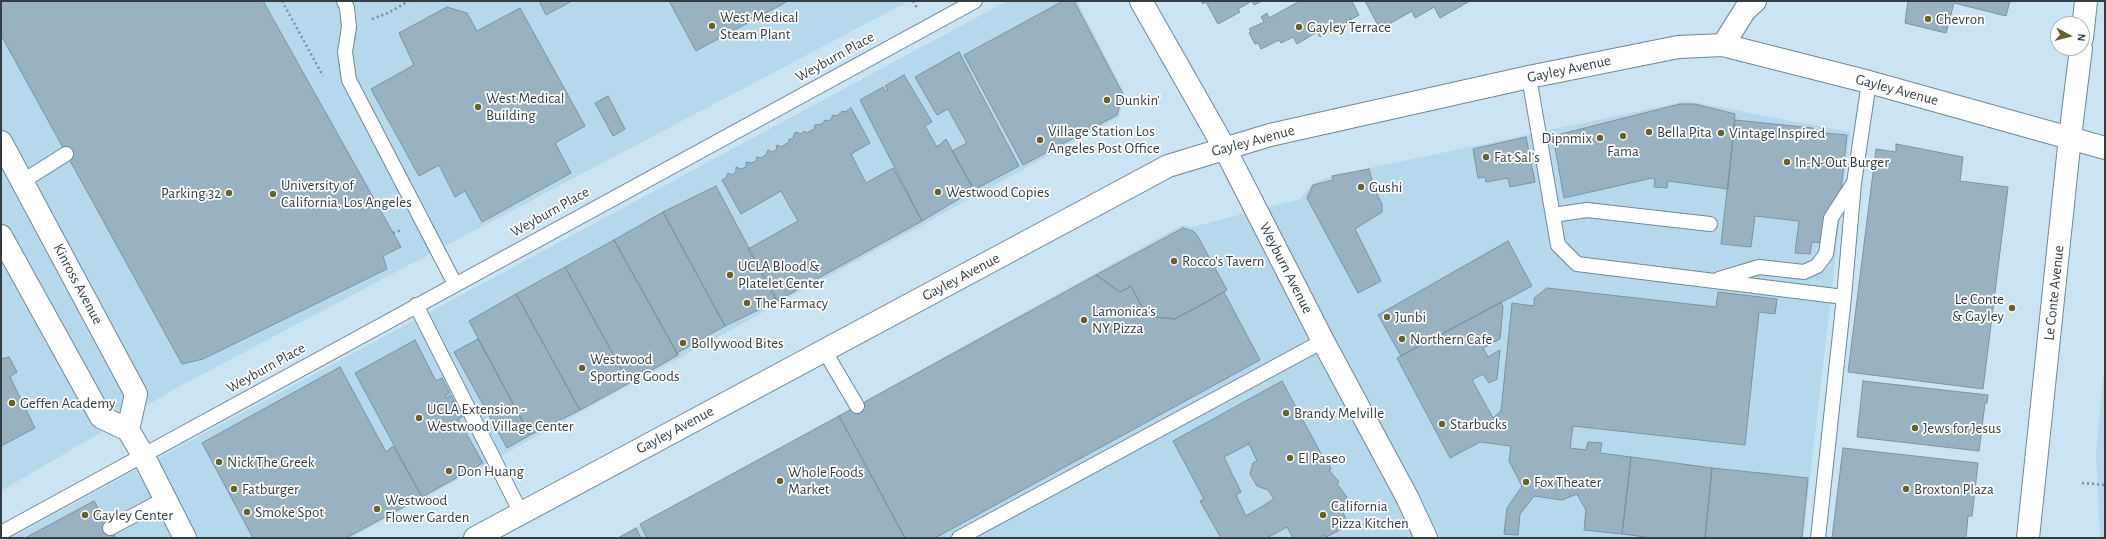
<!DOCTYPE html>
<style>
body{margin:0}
#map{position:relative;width:2106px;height:539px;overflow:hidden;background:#cae4f4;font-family:"Alegreya Sans",sans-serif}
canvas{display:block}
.frame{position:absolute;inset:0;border:2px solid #333e44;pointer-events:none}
.north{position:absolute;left:2050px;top:16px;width:40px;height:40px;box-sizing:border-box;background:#fff;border:1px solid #adb2b4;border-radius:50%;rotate:97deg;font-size:11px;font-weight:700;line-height:16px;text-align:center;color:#333e44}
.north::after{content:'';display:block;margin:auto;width:14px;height:18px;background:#65622e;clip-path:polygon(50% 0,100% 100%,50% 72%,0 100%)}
</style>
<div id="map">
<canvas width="2106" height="539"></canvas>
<div class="frame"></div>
<div class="north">N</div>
</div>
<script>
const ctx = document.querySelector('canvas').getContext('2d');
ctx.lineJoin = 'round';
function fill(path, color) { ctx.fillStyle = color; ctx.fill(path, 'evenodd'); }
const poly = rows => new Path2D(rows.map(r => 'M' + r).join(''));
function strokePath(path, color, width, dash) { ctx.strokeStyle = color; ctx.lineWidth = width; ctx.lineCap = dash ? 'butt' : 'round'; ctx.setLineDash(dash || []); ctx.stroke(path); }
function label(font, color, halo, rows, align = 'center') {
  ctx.font = font + ' "Alegreya Sans",sans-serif'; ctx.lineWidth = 3.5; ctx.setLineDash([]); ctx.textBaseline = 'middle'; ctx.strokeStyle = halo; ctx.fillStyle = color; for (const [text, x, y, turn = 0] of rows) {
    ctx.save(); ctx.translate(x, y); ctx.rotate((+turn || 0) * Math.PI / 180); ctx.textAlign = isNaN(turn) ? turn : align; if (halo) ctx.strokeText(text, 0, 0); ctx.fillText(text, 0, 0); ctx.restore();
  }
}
const built = poly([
 [1,1,909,1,180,386,1,491],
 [1007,1,1077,1,1125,94,1119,117,351,538,10,538],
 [1687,101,1850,132,1803,538,618,538,1182,225,1192,227,1300,199,1313,183,1332,176],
 [2105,358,2105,538,2100,538,2096,454]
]);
const building = poly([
 [1,1,263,1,401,247,383,256,387,269,203,359,182,364,1,35,1,1],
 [539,1,572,1,546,15,539,1],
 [669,1,788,1,696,51,669,1],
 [1063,1,1074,1,1123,94,1117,115,1023,165,964,55,1063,1],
 [1201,1,1262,1,1254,5,1252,1,1238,9,1240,12,1218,24,1206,2,1203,4,1201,1],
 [1300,1,1352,1,1359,15,1346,22,1348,25,1333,33,1331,31,1320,37,1317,32,1297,44,1293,37,1281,43,1279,40,1261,49,1258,43,1255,44,1249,33,1251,31,1249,29,1264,22,1261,17,1267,13,1269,18,1300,1],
 [1365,1,1470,1,1440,18,1434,7,1415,18,1412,11,1380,29,1365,1],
 [1908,1,2010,1,2006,16,1954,3,1946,33,1905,23,1908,1],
 [447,7,467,13,477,31,520,8,585,126,555,143,571,173,482,222,465,191,455,197,439,165,419,176,371,89,414,65,399,33,447,7],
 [959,52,1019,166,974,190,952,151,967,143,948,109,937,115,915,77,959,52],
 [904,75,932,122,925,126,937,147,946,139,974,190,922,221,860,100,883,87,885,91,888,90,885,86,904,75],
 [608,96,625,129,613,136,595,103,608,96],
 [1680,104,1695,104,1735,114,1728,189,1668,181,1667,188,1654,187,1655,179,1652,178,1564,198,1553,136,1680,104],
 [851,108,870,143,851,154,866,183,893,168,922,221,777,301,748,249,798,221,781,191,741,214,722,180,726,178,728,173,732,175,736,172,736,167,741,169,746,167,746,162,751,163,756,161,757,157,761,158,766,155,768,150,772,152,776,150,777,145,781,147,789,142,789,139,793,139,794,134,796,132,801,134,804,131,807,133,814,129,815,125,822,124,825,120,828,121,831,119,833,115,837,116,842,111,845,112,851,108],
 [1735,120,1813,128,1813,132,1847,135,1839,209,1829,207,1825,243,1812,242,1810,254,1795,253,1799,221,1755,216,1751,247,1721,244,1735,120],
 [1526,137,1535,182,1510,187,1508,178,1486,182,1485,177,1478,178,1473,149,1526,137],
 [1896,144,1963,157,1960,181,2008,187,1983,389,1848,372,1876,149,1896,152,1896,144],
 [1369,169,1374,189,1382,204,1382,212,1355,229,1381,281,1358,293,1307,198,1313,185,1333,180,1332,176,1369,169],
 [716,186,777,301,725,326,663,212,716,186],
 [663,212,725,326,677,353,678,355,614,240,663,212],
 [1183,228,1193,231,1197,235,1227,290,1205,303,1175,319,1154,317,1141,305,1131,286,1120,292,1096,275,1183,228],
 [614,240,678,355,629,383,565,267,614,240],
 [1508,241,1532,286,1401,356,1378,315,1508,241],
 [565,267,629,383,580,410,516,294,565,267],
 [1096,275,1120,292,1131,286,1141,305,1154,317,1175,319,1224,292,1260,360,935,538,905,538,839,416,1096,275],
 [1547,288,1716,307,1718,292,1777,299,1775,314,1759,312,1745,445,1573,426,1570,448,1586,450,1588,442,1602,443,1600,453,1631,457,1622,534,1584,530,1586,510,1577,494,1562,500,1534,496,1520,514,1518,535,1504,534,1507,508,1522,486,1509,461,1511,446,1480,442,1450,458,1397,358,1501,302,1503,307,1500,339,1483,348,1488,357,1500,350,1497,379,1489,383,1483,374,1472,380,1493,418,1501,411,1512,303,1534,306,1534,298,1547,288],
 [516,294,580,410,530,435,469,321,516,294],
 [478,339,530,435,507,448,454,352,478,339],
 [415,340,436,381,442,378,450,393,445,396,446,398,451,395,462,417,458,419,483,463,422,497,355,373,415,340],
 [9,357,17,372,10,377,35,428,1,446,1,359,9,357],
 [340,367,386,452,393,446,422,497,346,538,253,538,202,443,340,367],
 [1282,381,1325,461,1327,460,1331,469,1329,470,1339,482,1337,484,1347,497,1345,498,1349,506,1342,510,1347,522,1338,528,1340,530,1326,537,1325,535,1321,538,1293,538,1287,527,1267,538,1221,538,1200,501,1204,499,1173,441,1282,381],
 [1249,444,1257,461,1253,463,1250,474,1257,486,1268,490,1274,499,1246,516,1236,495,1241,492,1224,457,1249,444],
 [1863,381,1988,395,1987,403,1985,403,1979,451,1857,437,1863,381],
 [839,416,905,538,647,538,640,524,839,416],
 [1843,448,1978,463,1972,516,1968,516,1966,538,1832,538,1843,448],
 [1631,457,1712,468,1705,538,1653,538,1622,534,1631,457],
 [1712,468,1808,478,1802,538,1705,538,1712,468],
 [94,501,116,538,25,538,94,501],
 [636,528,641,538,618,538,636,528]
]);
const path = poly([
 [282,1,323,76],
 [913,1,917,8],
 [372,19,388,13,409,1],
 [393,233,402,230],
 [2082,483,2105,485]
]);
const lane = poly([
 [344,1,347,8,349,27,345,52,349,80,455,284],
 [1529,77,1558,245,1577,264,1844,297],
 [23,181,66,154],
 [1553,215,1587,210,1710,224],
 [1719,279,1759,267,1804,272,1817,266,1826,254,1831,218,1853,184],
 [416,305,521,513],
 [824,350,857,406],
 [110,528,165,499],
 [1,533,975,1],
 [959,538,1323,341],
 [1818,538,1844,297,1854,183,1869,82]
]);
const street = poly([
 [2082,38,2086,1],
 [1723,45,1745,10,1755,1],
 [2070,137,2081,48]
]);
const secondary = poly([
 [1141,1,1224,147,1323,341,1407,497,1426,538],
 [1,142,136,394,128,430],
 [1,236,101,417,128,430,143,455,185,538],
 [475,538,1168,166,1270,135,1529,77,1678,47,1723,45,1869,82,2105,148],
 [2028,538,2070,137]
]);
const markers = [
 [1928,19,4,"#65622e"],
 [712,26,4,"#65622e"],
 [1299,27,4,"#65622e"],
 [1107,100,4,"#65622e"],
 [478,107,4,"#65622e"],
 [1649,132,4,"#65622e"],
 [1721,133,4,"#65622e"],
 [1623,136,4,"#65622e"],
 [1600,138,4,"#65622e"],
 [1040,140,4,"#65622e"],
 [1486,157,4,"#65622e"],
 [1787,162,4,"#65622e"],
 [1361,187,4,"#65622e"],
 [938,192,4,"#65622e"],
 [229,193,4,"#65622e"],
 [273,194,4,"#65622e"],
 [1174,261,4,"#65622e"],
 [730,275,4,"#65622e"],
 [747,303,4,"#65622e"],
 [2012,308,4,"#65622e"],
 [1387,317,4,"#65622e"],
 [1084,320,4,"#65622e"],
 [1402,339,4,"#65622e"],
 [683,343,4,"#65622e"],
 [582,368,4,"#65622e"],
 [12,403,4,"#65622e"],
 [1286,413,4,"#65622e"],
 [419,418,4,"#65622e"],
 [1442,424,4,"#65622e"],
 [1915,428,4,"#65622e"],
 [1290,458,4,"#65622e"],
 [219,462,4,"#65622e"],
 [449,471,4,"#65622e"],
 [780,481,4,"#65622e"],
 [1526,482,4,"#65622e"],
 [234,489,4,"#65622e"],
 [1906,489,4,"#65622e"],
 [377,509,4,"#65622e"],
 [247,512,4,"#65622e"],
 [85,515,4,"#65622e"],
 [1323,515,4,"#65622e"]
];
const poiNames = [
 ["West Medical",720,17],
 ["Steam Plant",720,34],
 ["Chevron",1936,19],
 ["Gayley Terrace",1307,27],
 ["West Medical",486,98],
 ["Building",486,115],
 ["Dunkin'",1115,100],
 ["Village Station Los",1048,131],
 ["Angeles Post Office",1048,148],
 ["Bella Pita",1657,132],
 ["Vintage Inspired",1729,133],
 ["Dipnmix",1592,138,"right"],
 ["Fama",1623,151,"center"],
 ["Fat Sal's",1494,157],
 ["In-N-Out Burger",1795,162],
 ["University of",281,185],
 ["California, Los Angeles",281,202],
 ["Gushi",1369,187],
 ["Westwood Copies",946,192],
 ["Parking 32",221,193,"right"],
 ["Rocco's Tavern",1182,261],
 ["UCLA Blood &",738,266],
 ["Platelet Center",738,283],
 ["Le Conte",2004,299,"right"],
 ["& Gayley",2004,316,"right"],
 ["The Farmacy",755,303],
 ["Lamonica's",1092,311],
 ["NY Pizza",1092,328],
 ["Junbi",1395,317],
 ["Northern Cafe",1410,339],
 ["Bollywood Bites",691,343],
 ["Westwood",590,359],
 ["Sporting Goods",590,376],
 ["Geffen Academy",20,403],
 ["UCLA Extension -",427,409],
 ["Westwood Village Center",427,426],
 ["Brandy Melville",1294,413],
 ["Starbucks",1450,424],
 ["Jews for Jesus",1923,428],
 ["El Paseo",1298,458],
 ["Nick The Greek",227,462],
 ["Don Huang",457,471],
 ["Whole Foods",788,472],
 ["Market",788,489],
 ["Fox Theater",1534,482],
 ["Fatburger",242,489],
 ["Broxton Plaza",1914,489],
 ["Westwood",385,500],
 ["Flower Garden",385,517],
 ["California",1331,506],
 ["Pizza Kitchen",1331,523],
 ["Smoke Spot",255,512],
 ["Gayley Center",93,515]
];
const streetNames = [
 ["Weyburn Place",835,57,-29],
 ["Gayley Avenue",1569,69,-12],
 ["Gayley Avenue",1897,90,15],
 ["Gayley Avenue",1253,141,-15],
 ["Weyburn Place",550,212,-29],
 ["Weyburn Avenue",1286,268,63],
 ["Gayley Avenue",961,277,-28],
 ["Kinross Avenue",78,284,62],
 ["Le Conte Avenue",2054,293,-84],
 ["Weyburn Place",266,368,-29],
 ["Gayley Avenue",675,430,-28]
];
fill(built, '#b6d8ed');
fill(building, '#99b2c2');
strokePath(building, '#7a92a1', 1);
strokePath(lane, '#6f8796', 16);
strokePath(street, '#6f8796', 24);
strokePath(secondary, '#6f8796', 24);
strokePath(path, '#7b8d98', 2.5, [2, 3]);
strokePath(lane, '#fff', 14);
strokePath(street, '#fff', 22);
strokePath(secondary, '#fff', 22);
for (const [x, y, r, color] of markers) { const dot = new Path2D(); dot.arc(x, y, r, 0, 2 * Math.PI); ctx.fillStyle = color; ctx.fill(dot); strokePath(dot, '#fff', 1.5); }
label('15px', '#333e44', '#fff', poiNames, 'left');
label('15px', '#333e44', '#fff', streetNames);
</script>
